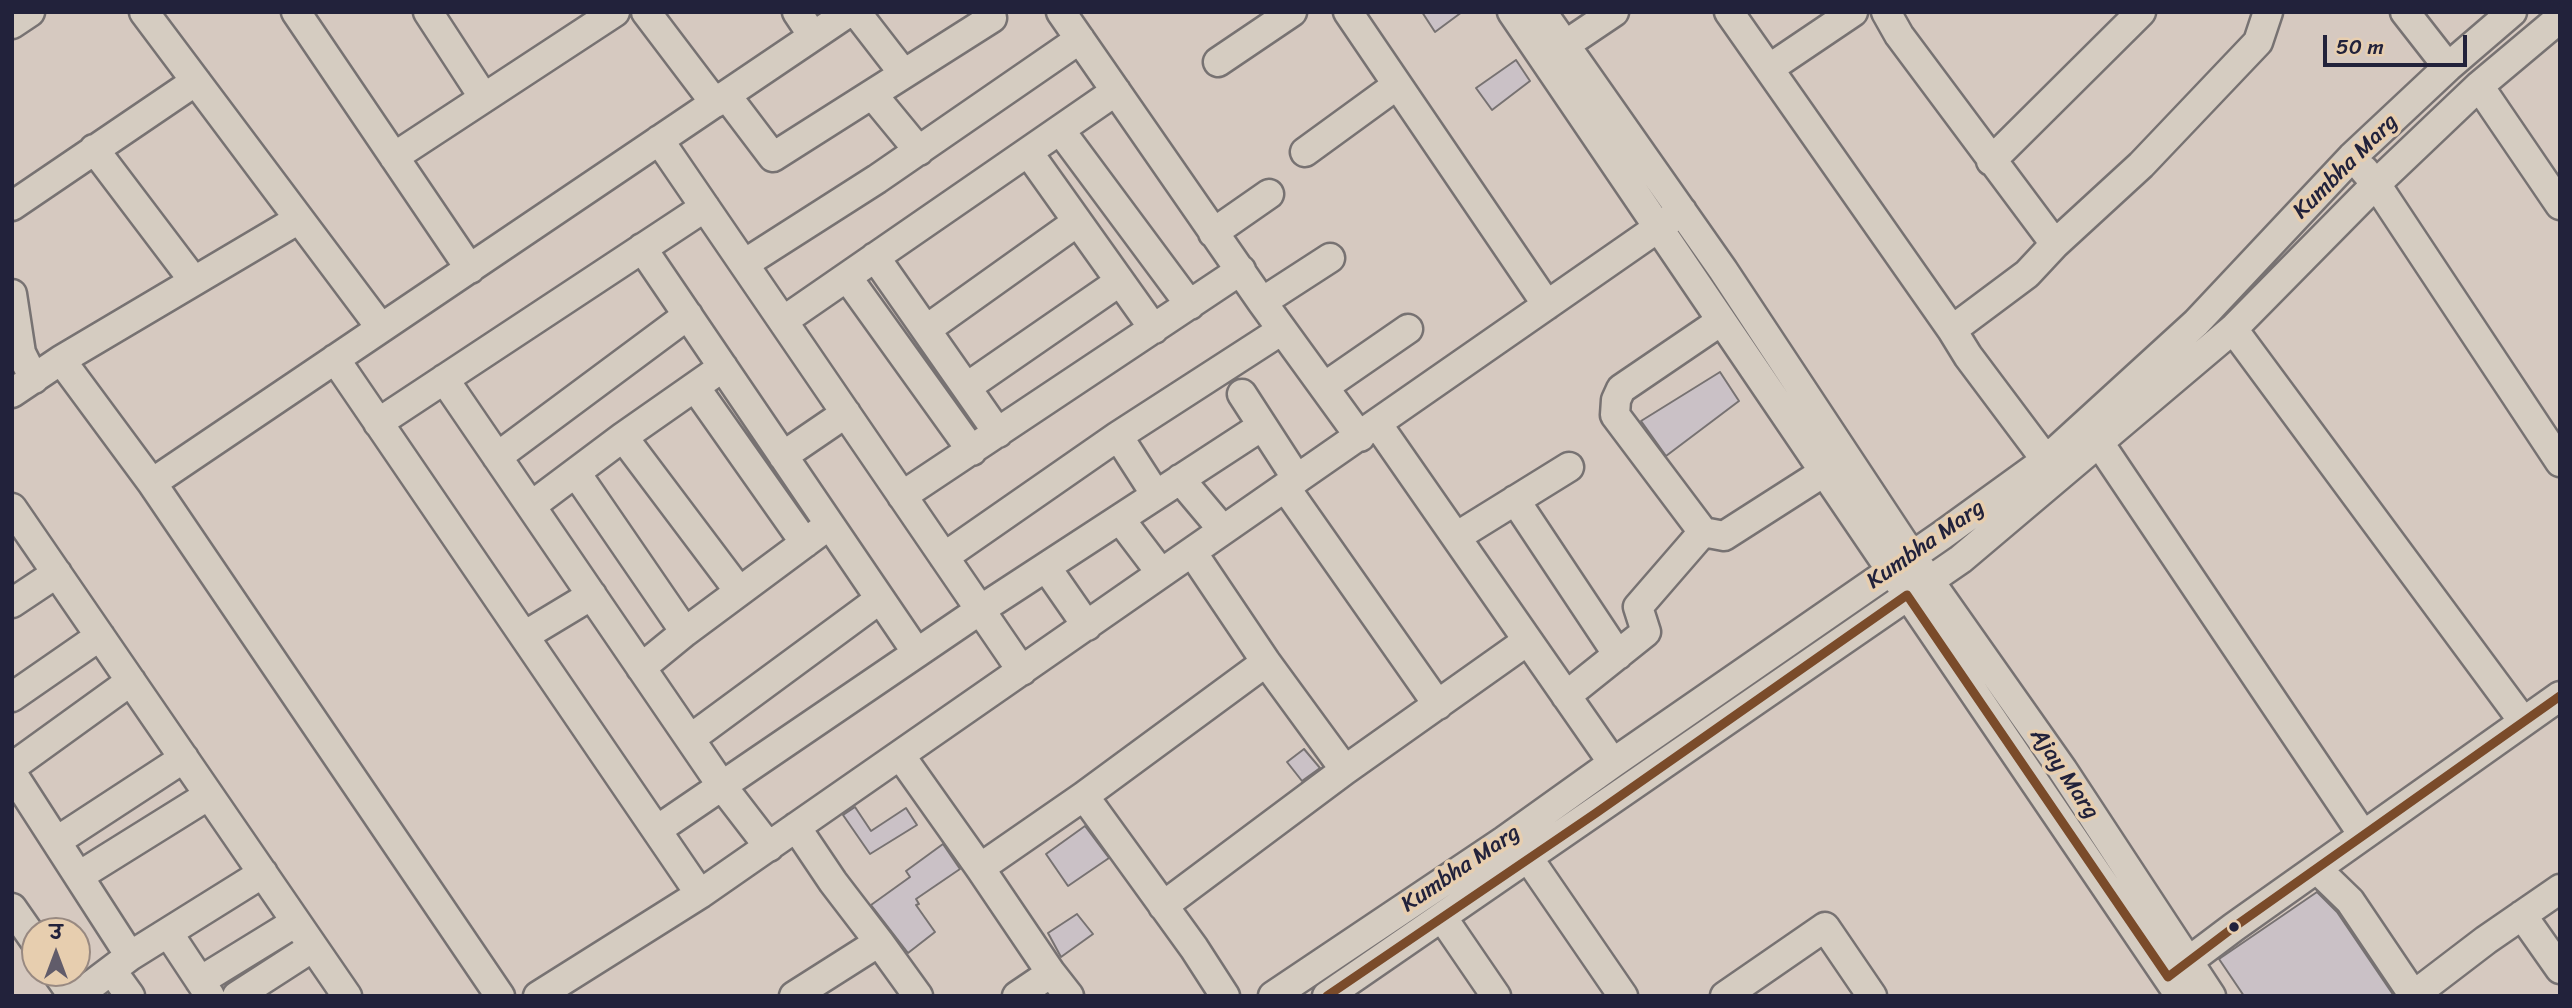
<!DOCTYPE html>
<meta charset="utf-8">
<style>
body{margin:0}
#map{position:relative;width:2572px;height:1008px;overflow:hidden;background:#d6c9c0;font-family:Sriracha,"Playpen Sans Deva",sans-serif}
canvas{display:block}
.frame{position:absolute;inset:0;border:14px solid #22223b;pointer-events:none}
.north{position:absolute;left:21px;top:917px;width:70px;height:70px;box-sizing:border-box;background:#e7ceaf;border:2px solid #988981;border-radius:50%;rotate:0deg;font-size:19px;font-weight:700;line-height:28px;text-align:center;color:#22223b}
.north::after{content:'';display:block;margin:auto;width:24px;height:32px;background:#615c6a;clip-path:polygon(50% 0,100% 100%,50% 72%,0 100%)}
.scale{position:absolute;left:2323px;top:35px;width:144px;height:32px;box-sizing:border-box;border:4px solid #22223b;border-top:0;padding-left:9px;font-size:21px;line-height:24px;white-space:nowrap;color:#22223b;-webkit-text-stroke:5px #e7ceaf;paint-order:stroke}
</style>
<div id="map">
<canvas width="2572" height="1008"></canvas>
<div class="frame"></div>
<div class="north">उ</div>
<div class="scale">50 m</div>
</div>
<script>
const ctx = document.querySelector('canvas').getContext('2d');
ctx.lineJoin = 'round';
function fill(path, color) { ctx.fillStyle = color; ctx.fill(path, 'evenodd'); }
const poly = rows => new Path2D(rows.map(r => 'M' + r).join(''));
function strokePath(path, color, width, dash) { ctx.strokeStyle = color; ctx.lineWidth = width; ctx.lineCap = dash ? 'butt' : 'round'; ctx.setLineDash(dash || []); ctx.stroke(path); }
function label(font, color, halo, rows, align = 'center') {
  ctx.font = font + ' Sriracha,sans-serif'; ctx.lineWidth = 7; ctx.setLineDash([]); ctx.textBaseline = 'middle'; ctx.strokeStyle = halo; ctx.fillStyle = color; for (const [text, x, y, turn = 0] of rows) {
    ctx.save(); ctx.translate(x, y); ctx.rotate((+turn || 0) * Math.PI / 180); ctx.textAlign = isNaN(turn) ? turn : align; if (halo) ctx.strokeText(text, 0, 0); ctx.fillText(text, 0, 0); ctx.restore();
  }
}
const building = poly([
 [1422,12,1462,12,1435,32,1422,12],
 [1516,60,1530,81,1492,110,1476,88,1516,60],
 [1720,372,1739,401,1666,456,1641,421,1720,372],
 [1304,749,1320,768,1302,781,1287,762,1304,749],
 [855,807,871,831,906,808,917,825,870,854,843,815,855,807],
 [1085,826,1109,858,1068,886,1046,854,1085,826],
 [943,844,960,869,916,899,919,904,916,905,935,932,908,953,871,905,910,877,906,871,943,844],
 [2317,892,2337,912,2394,996,2244,996,2219,959,2317,892],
 [1077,914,1093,934,1061,957,1048,933,1077,914]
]);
const minor = poly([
 [144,12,381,328],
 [296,12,470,269],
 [428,12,484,98],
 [646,12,715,103],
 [797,12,813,36],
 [856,12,904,74],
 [1061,12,1262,302,1360,437],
 [1348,12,1547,305],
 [1512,12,2180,996],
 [1542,12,1723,270,1912,556,2062,769,2211,996],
 [1729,12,1952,330],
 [1886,12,1899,35,2055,244,2027,274,1952,330,1968,356,2046,460],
 [2405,12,2448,67],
 [12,24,30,12],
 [1565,45,1614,12],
 [1218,62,1292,12],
 [1770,68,1853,12],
 [2479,86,2560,205],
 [872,94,919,151],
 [726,95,773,157,992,18,987,12],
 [1060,130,1190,305],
 [659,140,1022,671],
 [94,149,194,281],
 [1028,152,1154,329],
 [1305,152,1397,85],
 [394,157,615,12],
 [1991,161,2141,12],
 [2364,170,2376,184,2560,462],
 [12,206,196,81],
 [1213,233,1269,194],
 [2055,244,2141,165,2258,42,2268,12],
 [642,248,917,653],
 [875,257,998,433],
 [744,264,877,179,1080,39],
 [847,277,972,451],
 [12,294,21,353,34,379],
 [1262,302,1330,258],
 [783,321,1116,91],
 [1721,321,1621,389,1616,400,1615,415,1703,532,1724,536,1824,472],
 [927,329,1077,222],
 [2233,329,2523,721],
 [335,359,700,894],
 [61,360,152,483,500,996],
 [444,379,722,786,769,847],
 [695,387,805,543],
 [967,387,1119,282],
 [1324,387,1408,329],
 [12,393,61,360,299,219],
 [1242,394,1297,479],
 [378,423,705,207],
 [1378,425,1613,763],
 [1118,436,1156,495],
 [623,437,739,591],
 [2100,444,2363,835],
 [783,456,846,413],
 [497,457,688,315],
 [576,473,685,632],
 [1180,479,1223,530],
 [152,483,849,12],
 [1285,487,1438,705],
 [902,496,1241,270],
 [1515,500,1618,655],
 [531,506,623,437,723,367],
 [12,508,347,996],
 [1120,519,1161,573],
 [1456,537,1569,467],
 [1192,552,1266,662,1345,770],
 [944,557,1118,436,1282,330],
 [1046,567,1087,626],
 [12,603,57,573],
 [524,636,592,595],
 [641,668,685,632,829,525],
 [1566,696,1646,632,1638,607,1703,532],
 [12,697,100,636],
 [690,739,880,599],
 [900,755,980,868,1051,973],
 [12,767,131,681],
 [12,773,130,956],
 [1084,796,1266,662],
 [657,830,980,610,1262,426],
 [57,841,184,758],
 [1529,859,1623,996],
 [980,868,1084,796,1194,948,1225,996],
 [2317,869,2350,901,2414,996],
 [79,876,209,795],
 [1163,906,1345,770,1527,641],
 [12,908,35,941],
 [2522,915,2560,969],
 [1442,917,1496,996],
 [169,934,210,996],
 [879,942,918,996],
 [112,971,130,996],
 [57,973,73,996],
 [2173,973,2234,927,2560,696],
 [200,981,296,922],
 [2414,995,2486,940,2560,889],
 [77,996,130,956,263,873],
 [237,996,313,947],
 [538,996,700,894,1682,211],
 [794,996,879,942,833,882,796,827],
 [1017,996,1051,973,1069,996],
 [1273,996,1504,841,1613,763,1941,536,2046,460,2196,323,2352,157,2448,67,2512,12],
 [1327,996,1961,559,2233,329,2376,184,2479,86,2560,18],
 [1725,996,1825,927,1872,996]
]);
const bus1 = poly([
 [1327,996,1596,813,1907,595,2168,977,2234,927,2560,696]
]);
const markers = [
 [2234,927,6,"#22223b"]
];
const streetNames = [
 ["Kumbha Marg",2346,167,-45],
 ["Kumbha Marg",1926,545,-35],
 ["Ajay Marg",2064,774,56],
 ["Kumbha Marg",1461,869,-34]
];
fill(building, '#cac1c6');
strokePath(building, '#777272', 2);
strokePath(minor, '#777272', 33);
strokePath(minor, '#d5ccc1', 28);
strokePath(bus1, '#7a4b2a', 9);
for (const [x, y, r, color] of markers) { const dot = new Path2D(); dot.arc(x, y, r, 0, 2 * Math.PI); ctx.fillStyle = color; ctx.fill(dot); strokePath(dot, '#e7ceaf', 2.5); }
label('23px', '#22223b', '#e7ceaf', streetNames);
</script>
